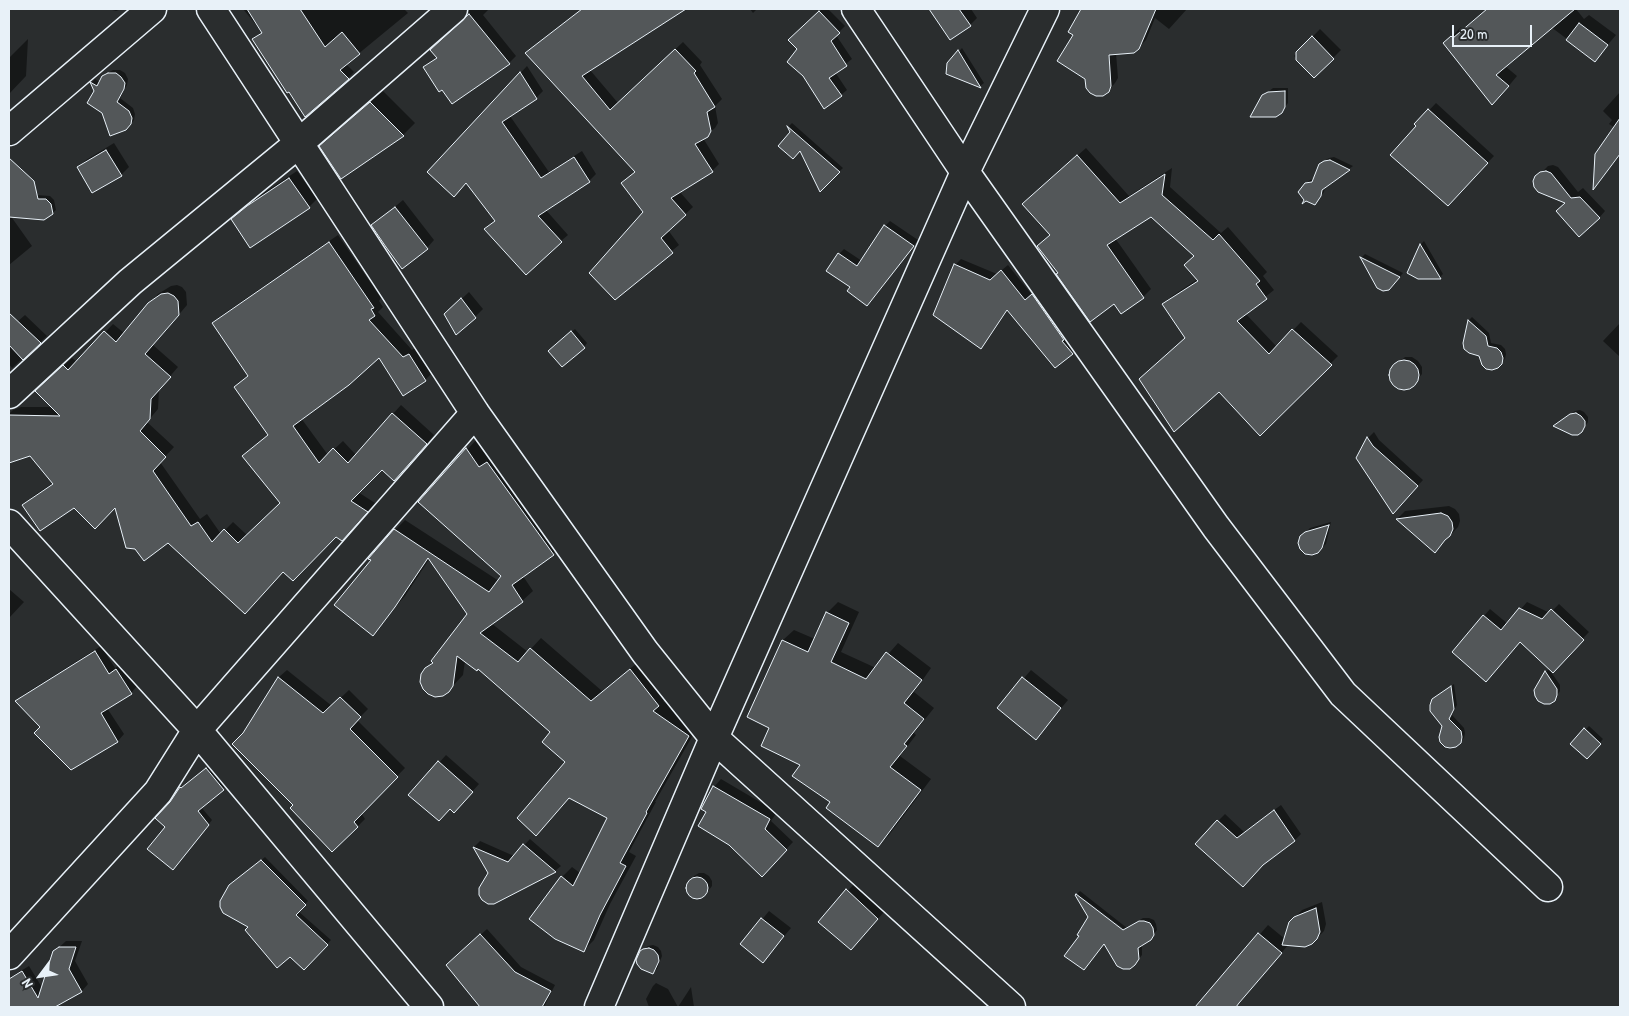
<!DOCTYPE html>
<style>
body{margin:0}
#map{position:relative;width:1629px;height:1016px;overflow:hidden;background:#2a2d2e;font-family:"Patrick Hand",sans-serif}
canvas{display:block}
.frame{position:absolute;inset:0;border:10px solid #e8f1f8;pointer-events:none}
.north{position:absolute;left:15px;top:951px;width:50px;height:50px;-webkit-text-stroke:4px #2a2d2e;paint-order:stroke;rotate:239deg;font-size:14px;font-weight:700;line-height:20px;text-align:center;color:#e8f1f8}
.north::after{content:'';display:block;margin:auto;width:18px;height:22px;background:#e8f1f8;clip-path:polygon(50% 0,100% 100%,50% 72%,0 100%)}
.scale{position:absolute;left:1452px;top:25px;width:80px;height:22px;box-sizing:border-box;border:2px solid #e8f1f8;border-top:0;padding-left:6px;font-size:15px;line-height:18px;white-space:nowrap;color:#e8f1f8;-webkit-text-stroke:4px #2a2d2e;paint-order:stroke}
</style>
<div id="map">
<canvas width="1629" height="1016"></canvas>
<div class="frame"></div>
<div class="north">N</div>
<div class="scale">20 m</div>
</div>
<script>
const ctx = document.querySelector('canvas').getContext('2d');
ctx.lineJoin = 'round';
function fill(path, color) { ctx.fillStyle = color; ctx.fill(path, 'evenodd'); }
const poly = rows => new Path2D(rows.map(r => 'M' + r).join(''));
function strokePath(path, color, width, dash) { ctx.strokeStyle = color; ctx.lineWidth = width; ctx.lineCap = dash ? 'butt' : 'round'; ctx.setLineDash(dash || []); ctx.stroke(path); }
const shadow = poly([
 [108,9,122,9,116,11],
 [243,9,404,9,408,13,346,64,354,72,348,78,254,39,262,32],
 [469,9,489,9,483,15,516,56,509,63,452,103,425,68,438,57,466,19,469,14],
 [582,9,684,9,590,70,618,103,683,42,702,62,700,65,722,99,715,106,718,123,715,128,703,138,719,164,712,171,679,191,693,207,668,230,679,245,615,298,645,212,623,183,636,171,526,53,534,46],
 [750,9,757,9,753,13],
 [822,9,828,9,845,26,836,35,852,59,835,72,847,90,841,95,790,40],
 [931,9,971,9,977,18,970,25,950,38],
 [1083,9,1187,9,1169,29,1155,18,1146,40,1138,48,1116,53,1118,78,1115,83,1108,91,1075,34,1070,31],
 [1487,9,1576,9,1584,19,1589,15,1616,35,1595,60,1551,27,1505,66,1517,76,1502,94,1445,44,1461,27,1463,29],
 [1320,29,1341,50,1314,77,1294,56],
 [28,39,26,76,9,94,9,58],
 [962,48,984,83,980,86,948,73,948,64],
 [527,66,543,91,536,98,510,116,549,172,582,151,596,174,589,181,545,209,568,235,561,241,486,229,496,220,467,182,428,172],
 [113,70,120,70,125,73,128,79,127,85,120,98,133,108,135,114,134,120,130,125,95,91,92,82,95,79,100,82,108,73],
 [1273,88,1288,88,1288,103,1281,112,1263,96],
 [383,91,415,123,403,135,341,178,333,135],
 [1620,92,1620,155,1595,187,1615,128,1609,124,1612,120,1603,111],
 [1436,103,1494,156,1448,204,1416,124],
 [792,123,843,168,820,190,789,126],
 [114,143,129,167,121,175,79,167,86,160],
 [1086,148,1129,196,1172,168,1170,187,1221,233,1228,227,1267,272,1263,276,1274,290,1245,313,1277,347,1301,322,1338,356,1260,434,1186,338,1164,304,1172,296,1198,279,1196,255,1151,215,1115,238,1151,289,1143,297,1121,312,1114,303,1060,273,1051,234,1032,196],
 [1334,157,1353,166,1325,187,1324,192,1318,200,1306,184,1310,180,1314,179,1324,161,1329,158],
 [1553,165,1558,167,1578,192,1583,188,1605,211,1599,218,1567,202,1537,177,1548,166],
 [297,171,317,199,309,207,240,212,256,198],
 [23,194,50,196,54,200,56,210,52,213,10,215,32,246,9,265,9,213,21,204],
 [403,200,434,240,427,248,373,225],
 [890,221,918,240,872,300,852,287,839,254,844,249,862,261,885,226],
 [338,235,381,298,379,301,383,307,378,312,412,350,418,346,434,371,425,380,404,394,379,356,301,418,328,455,343,441,356,455,401,405,434,435,403,471,382,469,358,492,375,503,350,531,336,536,284,571,168,541,115,506,24,506,32,497,54,482,31,454,9,458,9,414,13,410,21,407,53,407,45,383,72,358,77,362,113,324,124,333,158,294,171,286,177,285,182,287,186,292,187,305,153,345,178,367,159,389,158,409,147,422,174,447,160,462,200,519,207,514,221,534,233,522,247,535,282,503,269,434,235,387,249,375,213,323,222,315],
 [1424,241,1443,274,1440,277,1419,278,1408,273,1421,244],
 [1365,254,1403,273,1393,285,1378,287,1362,257],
 [961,259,997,274,1008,265,1032,295,1039,289,1078,347,1072,353,1008,310,987,341,981,347,955,265],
 [469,292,483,309,475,317,453,307],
 [9,313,17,322,25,315,47,336,12,368,9,364],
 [1472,317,1489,333,1491,343,1501,345,1505,349,1506,354,1505,359,1497,367,1464,343,1469,320],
 [1620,323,1620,357,1603,341],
 [575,329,587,343,584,347,549,351],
 [1405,357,1412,357,1418,361,1422,367,1422,374,1414,384,1408,388,1401,388,1394,385,1391,378,1391,371,1395,365],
 [1580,410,1584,412,1588,417,1588,422,1582,431,1558,423,1575,411],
 [1374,432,1379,440,1423,480,1399,506,1357,458,1368,438],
 [477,439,563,544,553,554,523,576,533,591,522,601,491,623,528,652,541,638,602,691,641,660,669,695,663,701,698,726,655,802,656,802,629,852,636,856,610,904,594,940,583,951,562,877,572,867,580,873,608,818,567,762,552,732,478,668,465,661,463,675,448,691,426,669,433,662,469,614,430,558,405,596,372,634,395,530,405,520,499,581,503,576,419,502],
 [1449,506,1455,509,1459,514,1460,521,1458,527,1435,551,1398,518,1405,511],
 [1331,522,1326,544,1317,552,1301,537,1310,528],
 [9,589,24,602,9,618],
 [838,602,859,612,841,652,876,668,898,643,931,668,914,692,934,708,914,733,916,735,900,756,931,779,889,835,878,846,832,802,771,727,748,717,783,640,794,630,815,639,827,613],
 [1527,602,1550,613,1559,604,1589,632,1551,672,1560,685,1560,691,1554,700,1536,690,1546,672,1550,668,1520,641,1493,674,1484,616,1490,609,1508,624],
 [101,646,115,668,122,664,137,686,131,693,107,708,124,734,118,741,71,769,42,727,17,701,23,695],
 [287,670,332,706,349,690,368,709,357,720,405,768,361,813,365,819,358,826,295,805,244,734,279,677],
 [1031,670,1068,700,1036,738,999,707],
 [1454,684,1457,705,1452,715,1464,728,1465,733,1464,738,1456,746,1444,726,1437,696],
 [1589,726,1603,739,1587,757,1572,744],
 [446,755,479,784,461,804,450,807,410,795],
 [210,766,226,786,201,807,212,820,176,865,171,803,184,785,186,786],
 [721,779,777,812,771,821,793,842,762,875,714,787],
 [1281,805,1301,834,1295,840,1264,862,1218,821,1225,814,1244,832],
 [530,839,561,866,555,871,494,903,490,873,474,847,480,841,514,856],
 [265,857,308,901,298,911,331,940,304,968,290,955,250,927,235,882],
 [699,873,704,873,709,876,712,881,712,886,705,895,700,898,695,898,690,895,687,890,687,885,694,876],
 [854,884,884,912,857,942,820,922],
 [1080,891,1127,928,1143,918,1149,918,1154,920,1156,924,1157,930,1150,939,1142,945,1142,955,1135,964,1104,942,1081,936,1090,917,1076,895],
 [1084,899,1129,933,1127,935,1084,902],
 [1322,902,1326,924,1324,931,1312,943,1289,944,1235,1007,1197,1007,1268,925,1285,939,1290,923,1302,910],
 [769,911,791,928,763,961,742,944],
 [487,929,521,967,555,985,544,1007,482,1007,448,965],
 [66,941,82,941,75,961,88,984,82,991,54,1007,9,1007,9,978,29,966,43,989,54,952],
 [653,945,658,947,661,951,662,956,657,969,653,972,641,952,648,946],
 [656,983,668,989,678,1007,691,987,694,1007,649,1007,646,999,653,986]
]);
const building = poly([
 [247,9,300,9,325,47,342,32,360,54,340,70,349,79,305,117,289,92,287,93,252,39,262,33,247,9],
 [582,9,686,9,582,76,610,110,675,49,696,71,694,73,715,107,707,112,711,131,708,137,695,144,713,172,671,198,686,215,661,238,673,253,615,300,589,273,643,212,621,183,635,172,525,53,582,9],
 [929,9,959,9,971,26,950,40,929,9],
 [1081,9,1156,9,1139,49,1134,53,1109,55,1111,86,1109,92,1103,96,1096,96,1090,93,1086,88,1085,79,1057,61,1073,35,1068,32,1081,9],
 [1487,9,1575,9,1496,75,1509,86,1492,105,1443,43,1451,36,1453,38,1487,9],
 [819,11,840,33,831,41,847,66,829,78,842,96,824,109,803,76,787,62,797,49,788,40,819,11],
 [469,14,510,64,452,104,442,90,439,92,423,67,437,58,430,50,469,14],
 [1579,23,1608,45,1595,62,1566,40,1579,23],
 [1312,36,1334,59,1314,78,1296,60,1296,52,1312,36],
 [958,50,981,88,946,74,947,63,958,50],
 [520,72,537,99,502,122,541,178,574,157,590,182,538,216,562,242,526,275,484,229,495,221,466,183,454,197,427,172,520,72],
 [108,73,116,73,121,77,125,83,124,89,117,102,129,111,132,118,131,124,126,130,110,136,102,113,87,103,94,91,90,82,97,86,102,76,108,73],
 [1285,91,1285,107,1282,113,1276,117,1250,117,1262,95,1268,92,1285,91],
 [370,102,404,136,341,179,319,146,370,102],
 [1428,109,1488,163,1448,206,1390,155,1416,126,1414,124,1428,109],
 [1620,118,1620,154,1593,190,1595,154,1620,118],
 [787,126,840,172,820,192,800,151,793,159,778,146,790,132,787,126],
 [106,150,122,176,92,193,77,167,106,150],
 [1077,155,1120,203,1165,174,1162,195,1213,240,1219,234,1260,281,1256,284,1267,299,1237,321,1269,354,1292,329,1332,365,1260,436,1219,392,1174,432,1139,379,1185,338,1162,304,1198,281,1184,265,1194,256,1151,217,1107,245,1144,298,1121,314,1114,304,1090,322,1056,274,1058,273,1037,246,1050,235,1022,204,1077,155],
 [9,158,34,181,38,199,46,199,51,204,53,214,44,220,9,217,9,158],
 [1330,160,1350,170,1322,190,1321,196,1315,205,1306,201,1302,204,1304,200,1298,192,1305,183,1312,182,1319,164,1324,161,1330,160],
 [1546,171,1551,173,1571,198,1580,197,1600,218,1579,237,1556,211,1565,203,1538,192,1534,187,1533,181,1535,176,1540,172,1546,171],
 [289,178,310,208,250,248,231,219,247,206,289,178],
 [395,207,428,249,402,269,386,247,371,225,395,207],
 [884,225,914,246,867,306,847,291,850,287,826,271,838,253,857,266,884,225],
 [329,242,374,308,371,309,375,316,369,320,403,357,409,354,426,381,403,396,379,358,349,385,293,426,319,463,333,448,348,463,392,413,427,444,394,481,382,470,351,501,368,512,342,541,336,537,293,581,283,572,245,614,168,543,144,561,135,549,126,548,115,508,95,529,74,508,40,531,22,505,53,484,30,456,9,463,9,415,60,416,35,391,63,365,68,370,104,331,116,342,148,303,161,294,168,293,174,296,178,301,179,315,145,354,171,377,151,399,150,419,140,431,166,457,153,471,191,526,198,522,212,542,224,529,238,543,280,503,242,456,268,435,234,387,248,376,212,323,329,242],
 [1420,244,1441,279,1418,279,1407,273,1420,244],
 [1360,257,1400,277,1389,290,1383,291,1377,288,1360,257],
 [954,264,990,280,1001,270,1025,300,1032,294,1064,340,1062,341,1073,354,1055,368,1007,310,981,349,933,315,954,264],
 [461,298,476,318,456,335,444,314,461,298],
 [9,313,41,343,23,360,9,345,9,313],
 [1468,320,1486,336,1488,346,1497,348,1501,352,1503,358,1502,364,1498,368,1492,370,1486,369,1482,365,1479,356,1469,353,1464,349,1463,343,1468,320],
 [571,331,585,348,562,367,548,351,571,331],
 '1389 375a15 15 0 1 1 30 0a15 15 0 1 1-30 0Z',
 [1576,413,1581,416,1585,421,1585,426,1582,432,1578,435,1572,435,1553,426,1570,414,1576,413],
 [1367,437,1373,446,1418,486,1393,514,1356,458,1367,437],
 [466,448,479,467,487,462,554,555,512,585,523,602,480,633,518,662,530,648,591,701,630,669,659,706,653,711,689,736,646,812,647,813,620,863,626,866,600,915,584,952,555,939,529,919,561,876,573,886,607,818,569,798,536,836,517,818,565,762,542,742,550,732,478,669,477,671,457,656,453,686,449,692,443,696,435,697,428,694,423,689,420,682,421,674,425,668,433,663,431,661,467,614,428,558,395,607,373,636,334,605,371,560,368,559,394,529,489,592,501,576,418,502,466,448],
 [1441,513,1448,516,1452,522,1453,529,1450,536,1445,540,1435,553,1396,519,1441,513],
 [1329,525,1322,548,1318,553,1312,555,1305,554,1300,549,1298,543,1300,536,1305,532,1329,525],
 [1519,608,1542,619,1551,609,1584,640,1553,673,1520,642,1486,682,1452,652,1483,615,1501,630,1519,608],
 [826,612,849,623,831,662,866,679,886,652,922,680,904,703,924,719,904,744,907,746,890,767,921,790,878,847,826,808,830,802,792,776,800,765,761,746,769,728,747,717,782,640,808,652,826,612],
 [95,651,109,674,116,669,132,694,101,713,118,742,71,770,34,733,40,727,15,701,95,651],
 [1545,671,1557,689,1557,695,1555,701,1550,704,1544,704,1538,701,1535,696,1534,690,1545,671],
 [278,677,323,713,340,697,361,717,350,729,398,777,354,822,358,827,332,852,290,808,293,805,232,744,243,733,278,677],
 [1022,677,1061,708,1036,740,997,708,1022,677],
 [1451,686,1454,709,1449,719,1461,731,1462,737,1461,743,1456,747,1450,748,1445,747,1440,742,1439,737,1442,726,1430,711,1430,705,1432,699,1451,686],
 [1584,728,1601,744,1587,759,1570,744,1584,728],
 [438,761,473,792,454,813,450,809,439,821,408,795,438,761],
 [206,768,224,790,198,811,209,825,173,870,147,849,165,827,155,818,170,802,180,787,181,788,206,768],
 [713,786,770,819,765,829,787,850,762,877,729,845,698,826,706,812,701,809,713,786],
 [1274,810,1295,841,1263,865,1243,887,1195,844,1217,820,1237,838,1274,810],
 [523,844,556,872,494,904,488,904,482,900,479,895,479,888,488,873,473,847,508,862,523,844],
 [261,860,306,905,296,915,328,945,304,970,290,957,277,968,245,930,248,927,223,913,220,907,220,901,229,885,261,860],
 '686 888a11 11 0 1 1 22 0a11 11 0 1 1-22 0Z',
 [846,889,878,919,851,950,818,922,846,889],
 [1076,894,1123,930,1139,921,1144,921,1150,923,1153,928,1154,935,1151,940,1138,948,1139,959,1135,965,1130,969,1123,969,1117,966,1104,944,1084,970,1064,956,1079,936,1077,935,1088,917,1075,895,1076,894],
 [1316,908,1320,932,1317,939,1312,944,1305,947,1282,945,1289,922,1294,917,1316,908],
 [761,918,784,936,763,963,740,944,761,918],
 [1258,933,1282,953,1239,1003,1236,1007,1195,1007,1258,933],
 [480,934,515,972,551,991,542,1007,480,1007,446,965,480,934],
 [59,947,76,947,69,969,82,992,55,1007,9,1007,9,979,22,971,38,998,53,951,59,947],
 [649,948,654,950,658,955,659,961,653,974,641,969,637,964,636,960,640,951,643,949,649,948]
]);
const street = poly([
 [211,9,475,413,645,652,714,738,1011,1007],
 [856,9,965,172,1216,527,1343,694,1548,887],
 [9,131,152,9],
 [9,394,130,282,298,144,453,9],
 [9,524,197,730,429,1007],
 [9,955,158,792,197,730,475,413],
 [599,1007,714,738,965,172,1045,9]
]);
fill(shadow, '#0007');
fill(building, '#535759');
strokePath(building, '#e8f1f8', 1);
strokePath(street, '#e8f1f8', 31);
strokePath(street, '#2a2d2e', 28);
</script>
